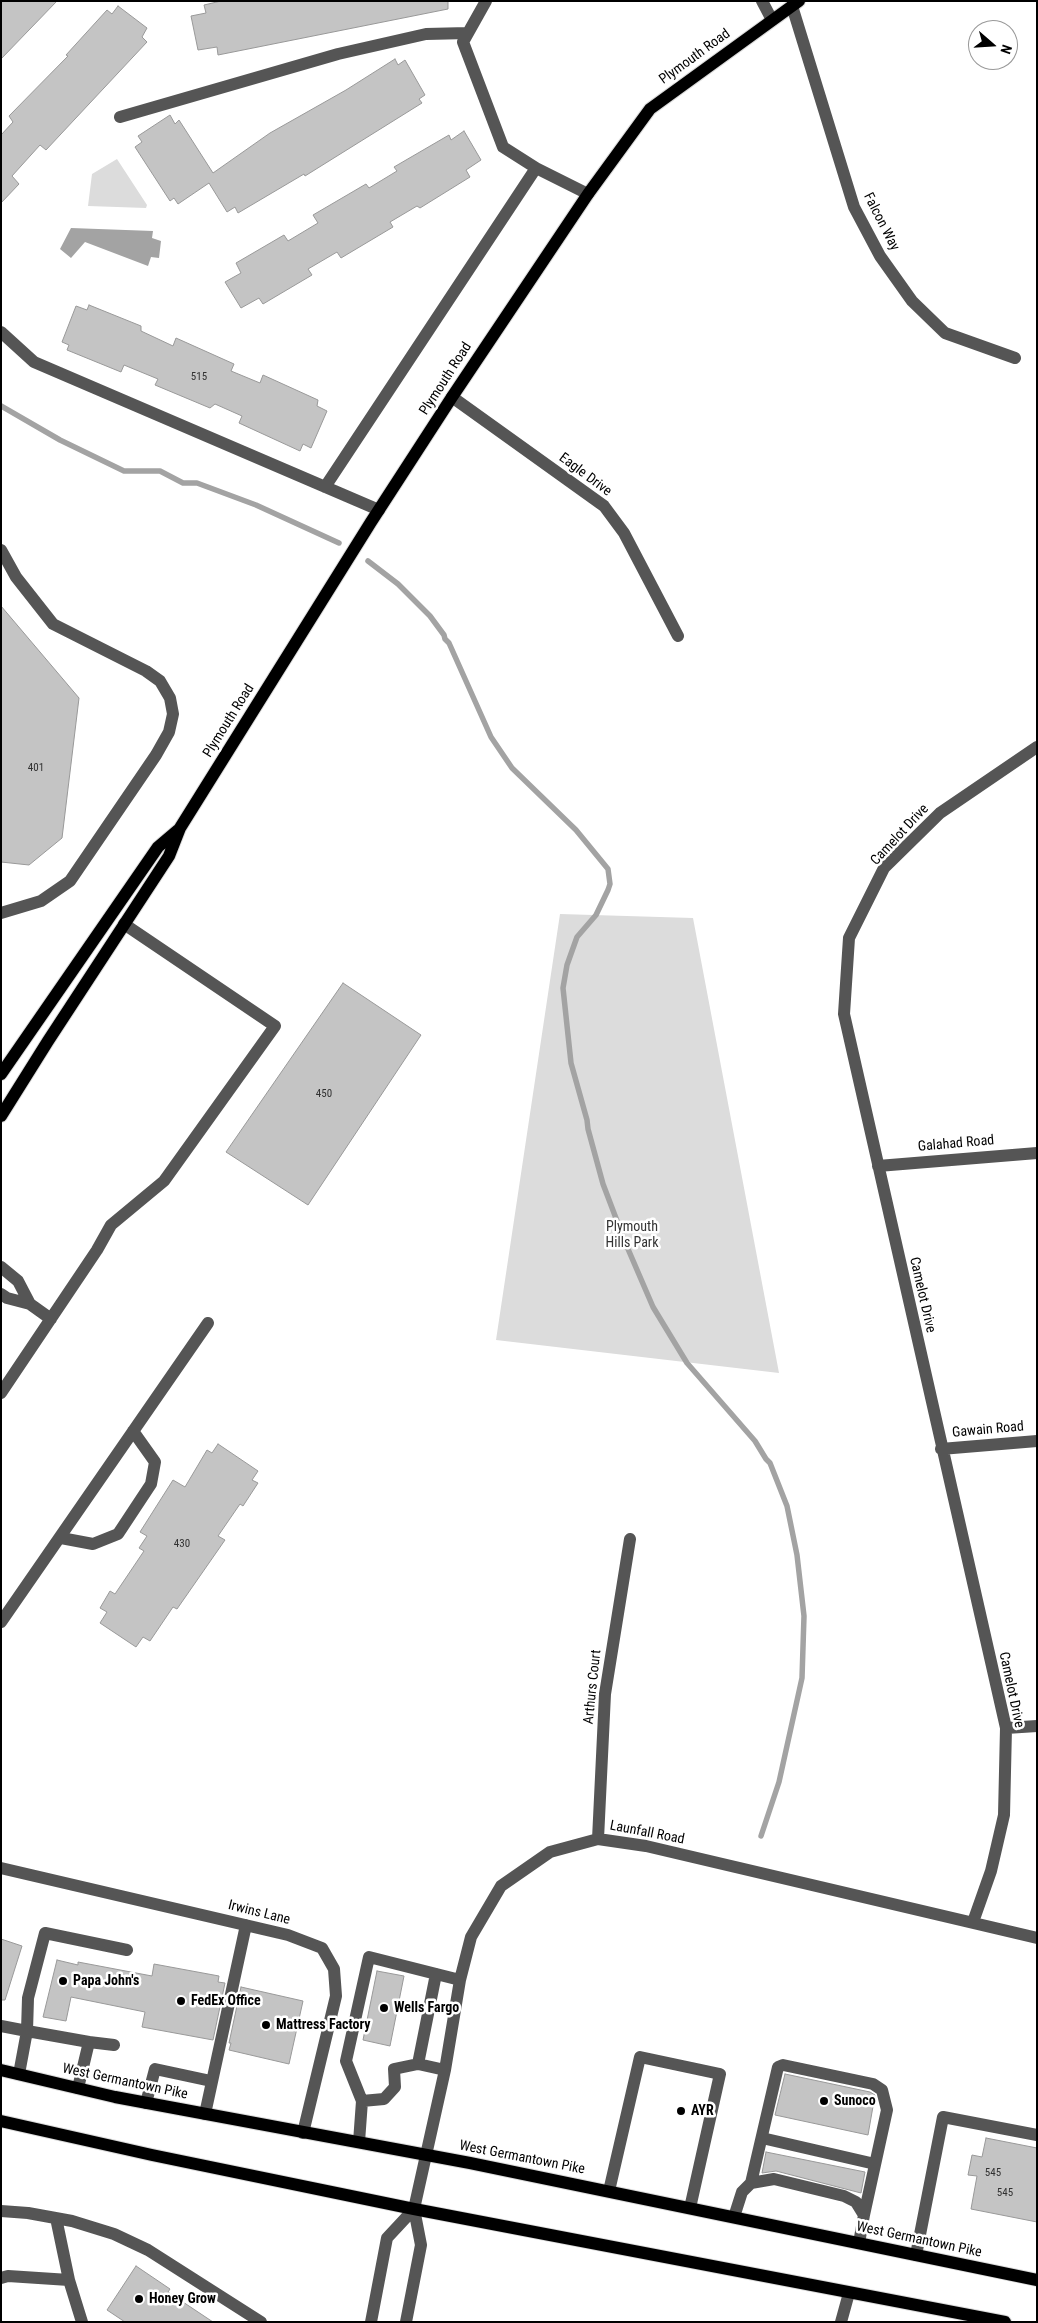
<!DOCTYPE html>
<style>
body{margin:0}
#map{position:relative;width:1038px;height:2323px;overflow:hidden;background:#fff;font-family:"Roboto Condensed",sans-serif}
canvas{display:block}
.frame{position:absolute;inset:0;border:2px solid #000;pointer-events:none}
.north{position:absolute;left:968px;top:20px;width:50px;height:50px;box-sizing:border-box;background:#fff;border:1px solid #999;border-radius:50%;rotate:109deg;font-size:14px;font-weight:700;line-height:20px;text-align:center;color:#000}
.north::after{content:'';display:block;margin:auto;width:18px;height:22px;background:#000;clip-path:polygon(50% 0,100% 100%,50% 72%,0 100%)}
</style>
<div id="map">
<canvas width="1038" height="2323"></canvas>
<div class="frame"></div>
<div class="north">N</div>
</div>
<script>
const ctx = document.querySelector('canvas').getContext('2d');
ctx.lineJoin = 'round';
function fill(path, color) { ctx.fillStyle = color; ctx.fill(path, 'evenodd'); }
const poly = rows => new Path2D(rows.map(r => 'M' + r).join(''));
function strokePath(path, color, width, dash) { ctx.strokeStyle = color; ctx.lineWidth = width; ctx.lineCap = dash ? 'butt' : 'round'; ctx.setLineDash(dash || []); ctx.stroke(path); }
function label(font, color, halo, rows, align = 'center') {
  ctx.font = font + ' "Roboto Condensed",sans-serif'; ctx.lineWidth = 5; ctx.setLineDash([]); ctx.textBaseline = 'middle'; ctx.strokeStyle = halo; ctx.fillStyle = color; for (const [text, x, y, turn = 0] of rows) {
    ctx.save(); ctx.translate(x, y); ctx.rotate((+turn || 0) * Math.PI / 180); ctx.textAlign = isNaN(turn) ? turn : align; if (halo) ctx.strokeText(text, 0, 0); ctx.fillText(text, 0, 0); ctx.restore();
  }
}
const green = poly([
 [117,159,147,205,146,208,88,206,92,174],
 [560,914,693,918,779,1373,496,1340]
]);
const water = poly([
 [71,228,153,231,152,238,161,241,159,258,151,257,148,266,85,242,71,258,60,249]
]);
const stream = poly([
 [1,406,60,440,124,471,160,471,183,483,197,483,256,505,339,543],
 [368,561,398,584,430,616,444,635,445,639,449,643,491,737,512,768,576,830,608,869,610,884,608,890,596,915,577,937,567,965,563,988,571,1063,587,1120,588,1129,603,1184,625,1242,653,1307,687,1363,755,1441,766,1459,770,1463,787,1506,797,1555,804,1616,802,1678,779,1782,761,1836]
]);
const building = poly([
 [1,1,57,1,1,59,1,1],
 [221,1,448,1,448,9,218,55,217,47,198,50,191,16,206,13,204,5,221,1],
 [118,6,147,28,142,37,147,42,46,150,40,145,12,176,19,184,1,203,1,135,13,122,9,116,68,56,66,55,107,10,112,14,118,6],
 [395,59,398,65,405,60,425,95,419,99,422,103,305,176,304,174,238,213,235,207,227,212,209,183,178,204,174,198,170,201,135,147,142,142,138,136,170,115,175,124,179,120,213,173,270,133,346,90,395,59],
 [464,131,481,160,466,170,470,177,420,208,417,206,390,222,393,227,341,258,337,252,308,269,312,275,263,304,259,298,241,308,225,282,241,273,236,263,284,235,288,241,318,223,313,215,366,184,369,188,397,171,394,167,449,135,451,140,464,131],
 [89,305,141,326,141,331,173,346,176,338,234,364,231,371,260,383,263,375,318,400,317,406,327,411,311,448,303,444,300,451,239,423,242,416,215,404,210,408,155,385,158,379,124,365,121,372,67,350,69,345,62,342,76,306,87,310,89,305],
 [1,606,79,698,62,838,29,865,1,862,1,606],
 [343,983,421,1035,308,1205,226,1152,343,983],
 [218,1444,258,1471,252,1480,258,1483,243,1506,240,1504,218,1536,225,1540,177,1609,173,1607,150,1641,143,1637,136,1647,100,1623,107,1612,100,1608,110,1591,115,1594,144,1551,139,1548,147,1536,140,1532,173,1480,185,1487,207,1450,212,1453,218,1444],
 [1,1939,22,1946,5,2000,1,2000,1,1939],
 [57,1960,78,1965,78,1962,152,1976,154,1964,219,1976,218,1982,225,1983,213,2040,142,2027,145,2012,71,1997,66,2021,43,2017,57,1960],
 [377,1971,404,1976,390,2046,363,2040,377,1971],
 [241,1987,303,2001,289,2064,229,2050,231,2043,229,2043,241,1987],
 [785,2074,870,2092,875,2095,868,2135,775,2115,785,2074],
 [986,2138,1037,2148,1037,2222,971,2209,977,2176,968,2175,972,2155,982,2157,986,2138],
 [766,2152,865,2172,861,2193,776,2171,762,2173,766,2152],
 [136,2266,170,2289,168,2292,213,2322,125,2322,107,2310,136,2266]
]);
const minor = poly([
 [486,1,463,42,503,147,536,168,588,194],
 [762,1,772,20],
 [792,6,854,207,880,256,912,301,945,333,1015,358],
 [120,117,338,54,426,34,468,33],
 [1,332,34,362,379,510],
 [452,397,604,506,624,533,678,636],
 [325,487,536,168],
 [1,550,16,577,53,624,146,671,160,681,170,698,173,714,169,732,156,755,70,881,41,901,1,913],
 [878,1166,1037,1153],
 [1,1267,18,1281,30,1304],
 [1,1294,7,1298,30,1304,51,1319],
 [1,1393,97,1250,111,1225,164,1181,275,1026,124,924],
 [941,1449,1037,1441],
 [61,1538,93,1544,118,1534,151,1484,155,1462,133,1431],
 [1,1622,208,1323],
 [1006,1728,1037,1726],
 [598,1839,605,1694,630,1539],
 [1,1868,288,1935,322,1948,334,1969,336,1996,303,2133],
 [973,1922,991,1871,1004,1815,1006,1728,844,1014,849,938,884,868,940,813,1037,747],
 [1,2026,27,2031,28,1998,45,1933,127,1950],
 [89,2042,114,2045],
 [418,2064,445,2070],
 [19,2074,27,2031,89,2042,78,2088],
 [362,2101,346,2061,369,1957,460,1980],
 [146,2103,155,2069,211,2081],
 [205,2114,246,1925],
 [762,2138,875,2164],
 [359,2142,362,2101,384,2099,395,2087,394,2069,418,2064,436,1974],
 [751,2183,778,2067,783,2065,873,2084,882,2090,887,2110,864,2215],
 [609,2191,640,2057,720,2074,690,2208],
 [1,2211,28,2213,72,2221,114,2234,148,2250,261,2322],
 [734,2217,742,2192,751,2183,774,2179,844,2196,856,2202,864,2215,859,2243],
 [56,2218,69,2280,82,2322],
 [916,2255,943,2117,1037,2135],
 [1,2278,8,2276,69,2280],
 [371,2322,387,2238,414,2209],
 [406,2322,421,2245,414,2209,445,2070,460,1980,471,1937,501,1886,550,1852,598,1839,646,1846,1037,1938],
 [841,2322,849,2293]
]);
const major = poly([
 [1,1074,158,847,178,830],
 [1,1116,48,1041,169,856,180,828,371,522,452,397,588,194,650,109,799,1],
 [1,2070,115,2097,470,2163,1037,2280],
 [1,2121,152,2155,414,2209,1005,2322]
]);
const markers = [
 [63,1981,5,"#000"],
 [181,2001,5,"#000"],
 [384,2008,5,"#000"],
 [266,2025,5,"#000"],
 [824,2101,5,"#000"],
 [681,2111,5,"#000"],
 [139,2299,5,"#000"]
];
const numberNames = [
 ["515",199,377],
 ["401",36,768],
 ["450",324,1094],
 ["430",182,1544],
 ["545",993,2173],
 ["545",1005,2193]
];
const streetNames = [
 ["Plymouth Road",695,57,-36],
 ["Falcon Way",881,222,63],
 ["Plymouth Road",446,379,-57],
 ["Eagle Drive",585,475,37],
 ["Plymouth Road",229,721,-58],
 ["Camelot Drive",900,835,-47],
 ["Galahad Road",956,1144,-5],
 ["Camelot Drive",922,1295,77],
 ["Gawain Road",988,1430,-5],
 ["Arthurs Court",593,1687,-84],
 ["Camelot Drive",1011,1690,78],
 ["Launfall Road",647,1833,11],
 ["Irwins Lane",259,1913,14],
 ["West Germantown Pike",125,2082,12],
 ["West Germantown Pike",522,2158,11],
 ["West Germantown Pike",919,2240,12]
];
const parkNames = [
 ["Plymouth",632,1227],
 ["Hills Park",632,1243]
];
const poiNames = [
 ["Papa John's",73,1981],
 ["FedEx Office",191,2001],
 ["Wells Fargo",394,2008],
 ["Mattress Factory",276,2025],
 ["Sunoco",834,2101],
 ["AYR",691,2111],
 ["Honey Grow",149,2299]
];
fill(green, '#dcdcdc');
fill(water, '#a3a3a3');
strokePath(stream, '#a3a3a3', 5.5);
fill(building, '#c4c4c4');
strokePath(building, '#999', 1);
strokePath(major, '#dbdbdb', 14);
strokePath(minor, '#555', 12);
strokePath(major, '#000', 12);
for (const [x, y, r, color] of markers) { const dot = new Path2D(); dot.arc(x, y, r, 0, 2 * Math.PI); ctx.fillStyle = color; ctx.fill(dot); strokePath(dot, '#fff', 2); }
label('11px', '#313131', null, numberNames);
label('14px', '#000', '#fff', streetNames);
label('14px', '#333', '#fff', parkNames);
label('bold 14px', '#000', '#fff', poiNames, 'left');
</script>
